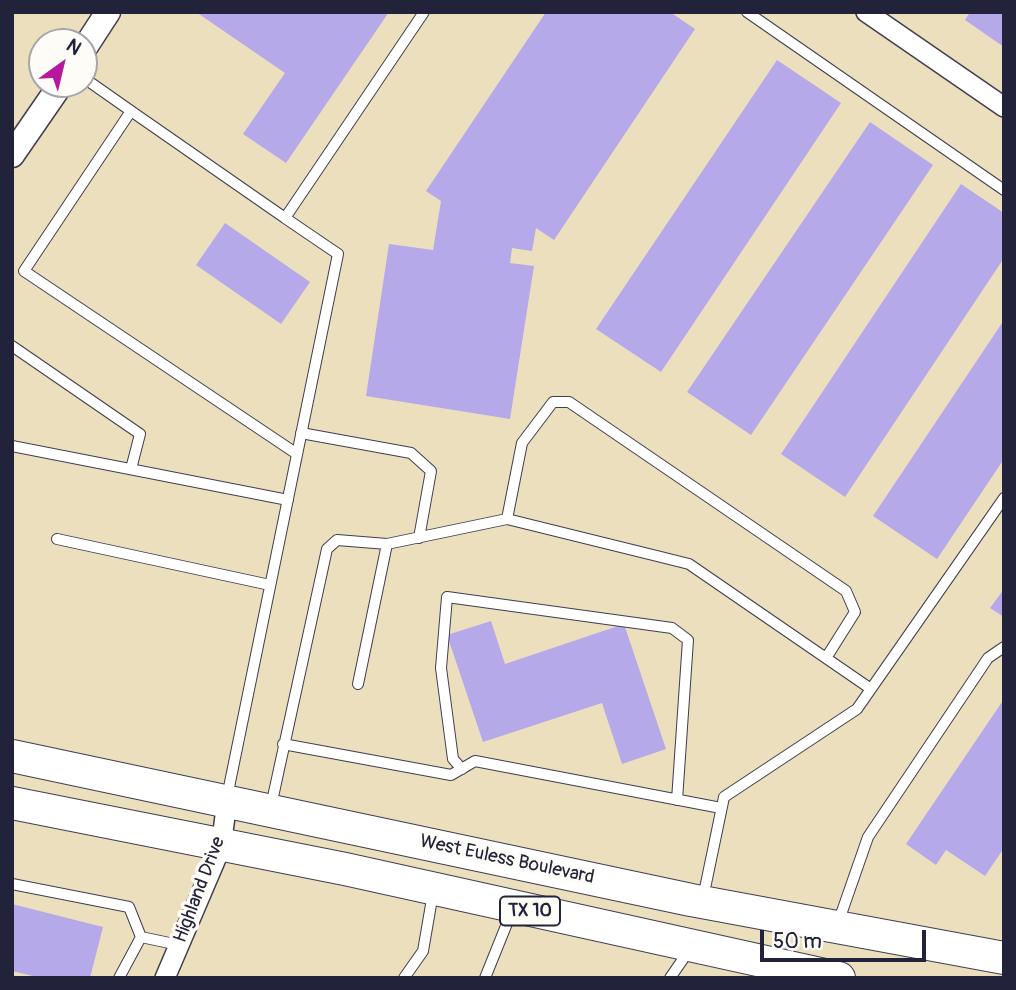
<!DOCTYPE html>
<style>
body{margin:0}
#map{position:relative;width:1016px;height:990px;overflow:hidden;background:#ecdfbd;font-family:Pangolin,sans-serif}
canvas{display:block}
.frame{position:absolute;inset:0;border:14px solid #22223b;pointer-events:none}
.north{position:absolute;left:28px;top:28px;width:70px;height:70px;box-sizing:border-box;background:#fdfcf7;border:2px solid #a5a5ac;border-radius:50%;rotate:34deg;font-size:19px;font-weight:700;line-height:28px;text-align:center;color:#22223b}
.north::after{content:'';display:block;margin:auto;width:24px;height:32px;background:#b5179e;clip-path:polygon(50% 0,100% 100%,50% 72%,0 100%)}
.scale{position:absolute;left:760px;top:930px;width:166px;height:32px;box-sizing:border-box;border:4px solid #22223b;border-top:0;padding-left:9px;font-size:21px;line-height:24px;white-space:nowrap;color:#22223b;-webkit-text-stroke:5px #fdfcf7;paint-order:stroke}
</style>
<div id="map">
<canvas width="1016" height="990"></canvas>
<div class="frame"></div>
<div class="north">N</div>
<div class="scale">50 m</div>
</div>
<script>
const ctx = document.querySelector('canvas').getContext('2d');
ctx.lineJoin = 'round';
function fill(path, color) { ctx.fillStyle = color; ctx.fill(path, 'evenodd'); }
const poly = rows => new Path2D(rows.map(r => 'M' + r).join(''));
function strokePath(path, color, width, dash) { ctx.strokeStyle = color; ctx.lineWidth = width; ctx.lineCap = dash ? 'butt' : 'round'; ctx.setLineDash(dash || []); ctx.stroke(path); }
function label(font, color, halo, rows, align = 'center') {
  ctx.font = font + ' Pangolin,sans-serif'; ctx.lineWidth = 7; ctx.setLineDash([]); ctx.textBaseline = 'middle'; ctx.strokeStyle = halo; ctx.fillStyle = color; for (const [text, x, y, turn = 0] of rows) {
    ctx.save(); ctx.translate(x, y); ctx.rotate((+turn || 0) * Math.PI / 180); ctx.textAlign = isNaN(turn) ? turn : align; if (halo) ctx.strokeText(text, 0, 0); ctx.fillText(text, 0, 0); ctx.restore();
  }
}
const building = poly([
 [196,12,389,12,286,163,243,134,285,73],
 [546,12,670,12,695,29,554,240,536,228,532,251,512,248,510,263,534,266,510,419,366,396,389,244,433,250,441,201,426,191],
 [970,12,1004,12,1004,47,965,20],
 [777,60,841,103,661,372,596,329],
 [870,122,933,165,751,435,687,392],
 [961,184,1004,213,1004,258,845,497,781,454],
 [225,223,310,282,281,324,196,265],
 [1004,320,1004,459,937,559,873,516],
 [1004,589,1004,617,990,608],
 [491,621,505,664,624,624,666,749,622,764,602,703,483,742,447,635],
 [1004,699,1004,848,985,876,946,850,936,865,906,844],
 [12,904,103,927,90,978,41,978,12,971]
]);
const service = poly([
 [747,12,1004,190],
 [84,78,131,111,24,271,297,454],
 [131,111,285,218],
 [12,346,140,434,131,469],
 [301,433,411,453,431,471,419,538],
 [12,446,288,500],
 [507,519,522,443,553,402,569,402,846,591,855,612,826,658],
 [57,539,270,585],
 [358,684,387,544],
 [283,744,451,775,475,761,721,808],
 [462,769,453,759,441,668,447,597,672,628,688,640,677,800],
 [227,797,338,254,285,218,424,12],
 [271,806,327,549,337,540,387,544,507,519,665,558,689,564,871,689],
 [12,884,129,907,141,937,179,945],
 [703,898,724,797,857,709,1004,498],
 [838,923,868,837,988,658,1004,647],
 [119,978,141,937],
 [404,978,423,951,433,893],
 [485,978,512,911],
 [670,978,690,949]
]);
const minor = poly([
 [866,12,1004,107],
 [165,978,221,847,227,801]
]);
const tertiary = poly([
 [84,49,108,12],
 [12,155,61,84]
]);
const primary = poly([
 [12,756,691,900,1004,958],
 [12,803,345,869,839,978]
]);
const shields = [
 [530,911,60]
];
const shieldNames = [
 ["TX 10",530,911]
];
const streetNames = [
 ["West Euless Boulevard",507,860,12],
 ["Highland Drive",200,890,-69]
];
fill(building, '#b6a9ea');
strokePath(service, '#403e4e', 12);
strokePath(minor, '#403e4e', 22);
strokePath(tertiary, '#403e4e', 27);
strokePath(primary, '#403e4e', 34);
strokePath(service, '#fff', 10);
strokePath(minor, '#fff', 19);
strokePath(tertiary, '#fff', 24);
strokePath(primary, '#fff', 32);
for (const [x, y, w] of shields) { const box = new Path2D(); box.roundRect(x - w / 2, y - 14.5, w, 29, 5); ctx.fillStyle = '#fdfcf7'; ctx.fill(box); strokePath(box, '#22223b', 2); }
label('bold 18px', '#22223b', null, shieldNames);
label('19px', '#22223b', '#fdfcf7', streetNames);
</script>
